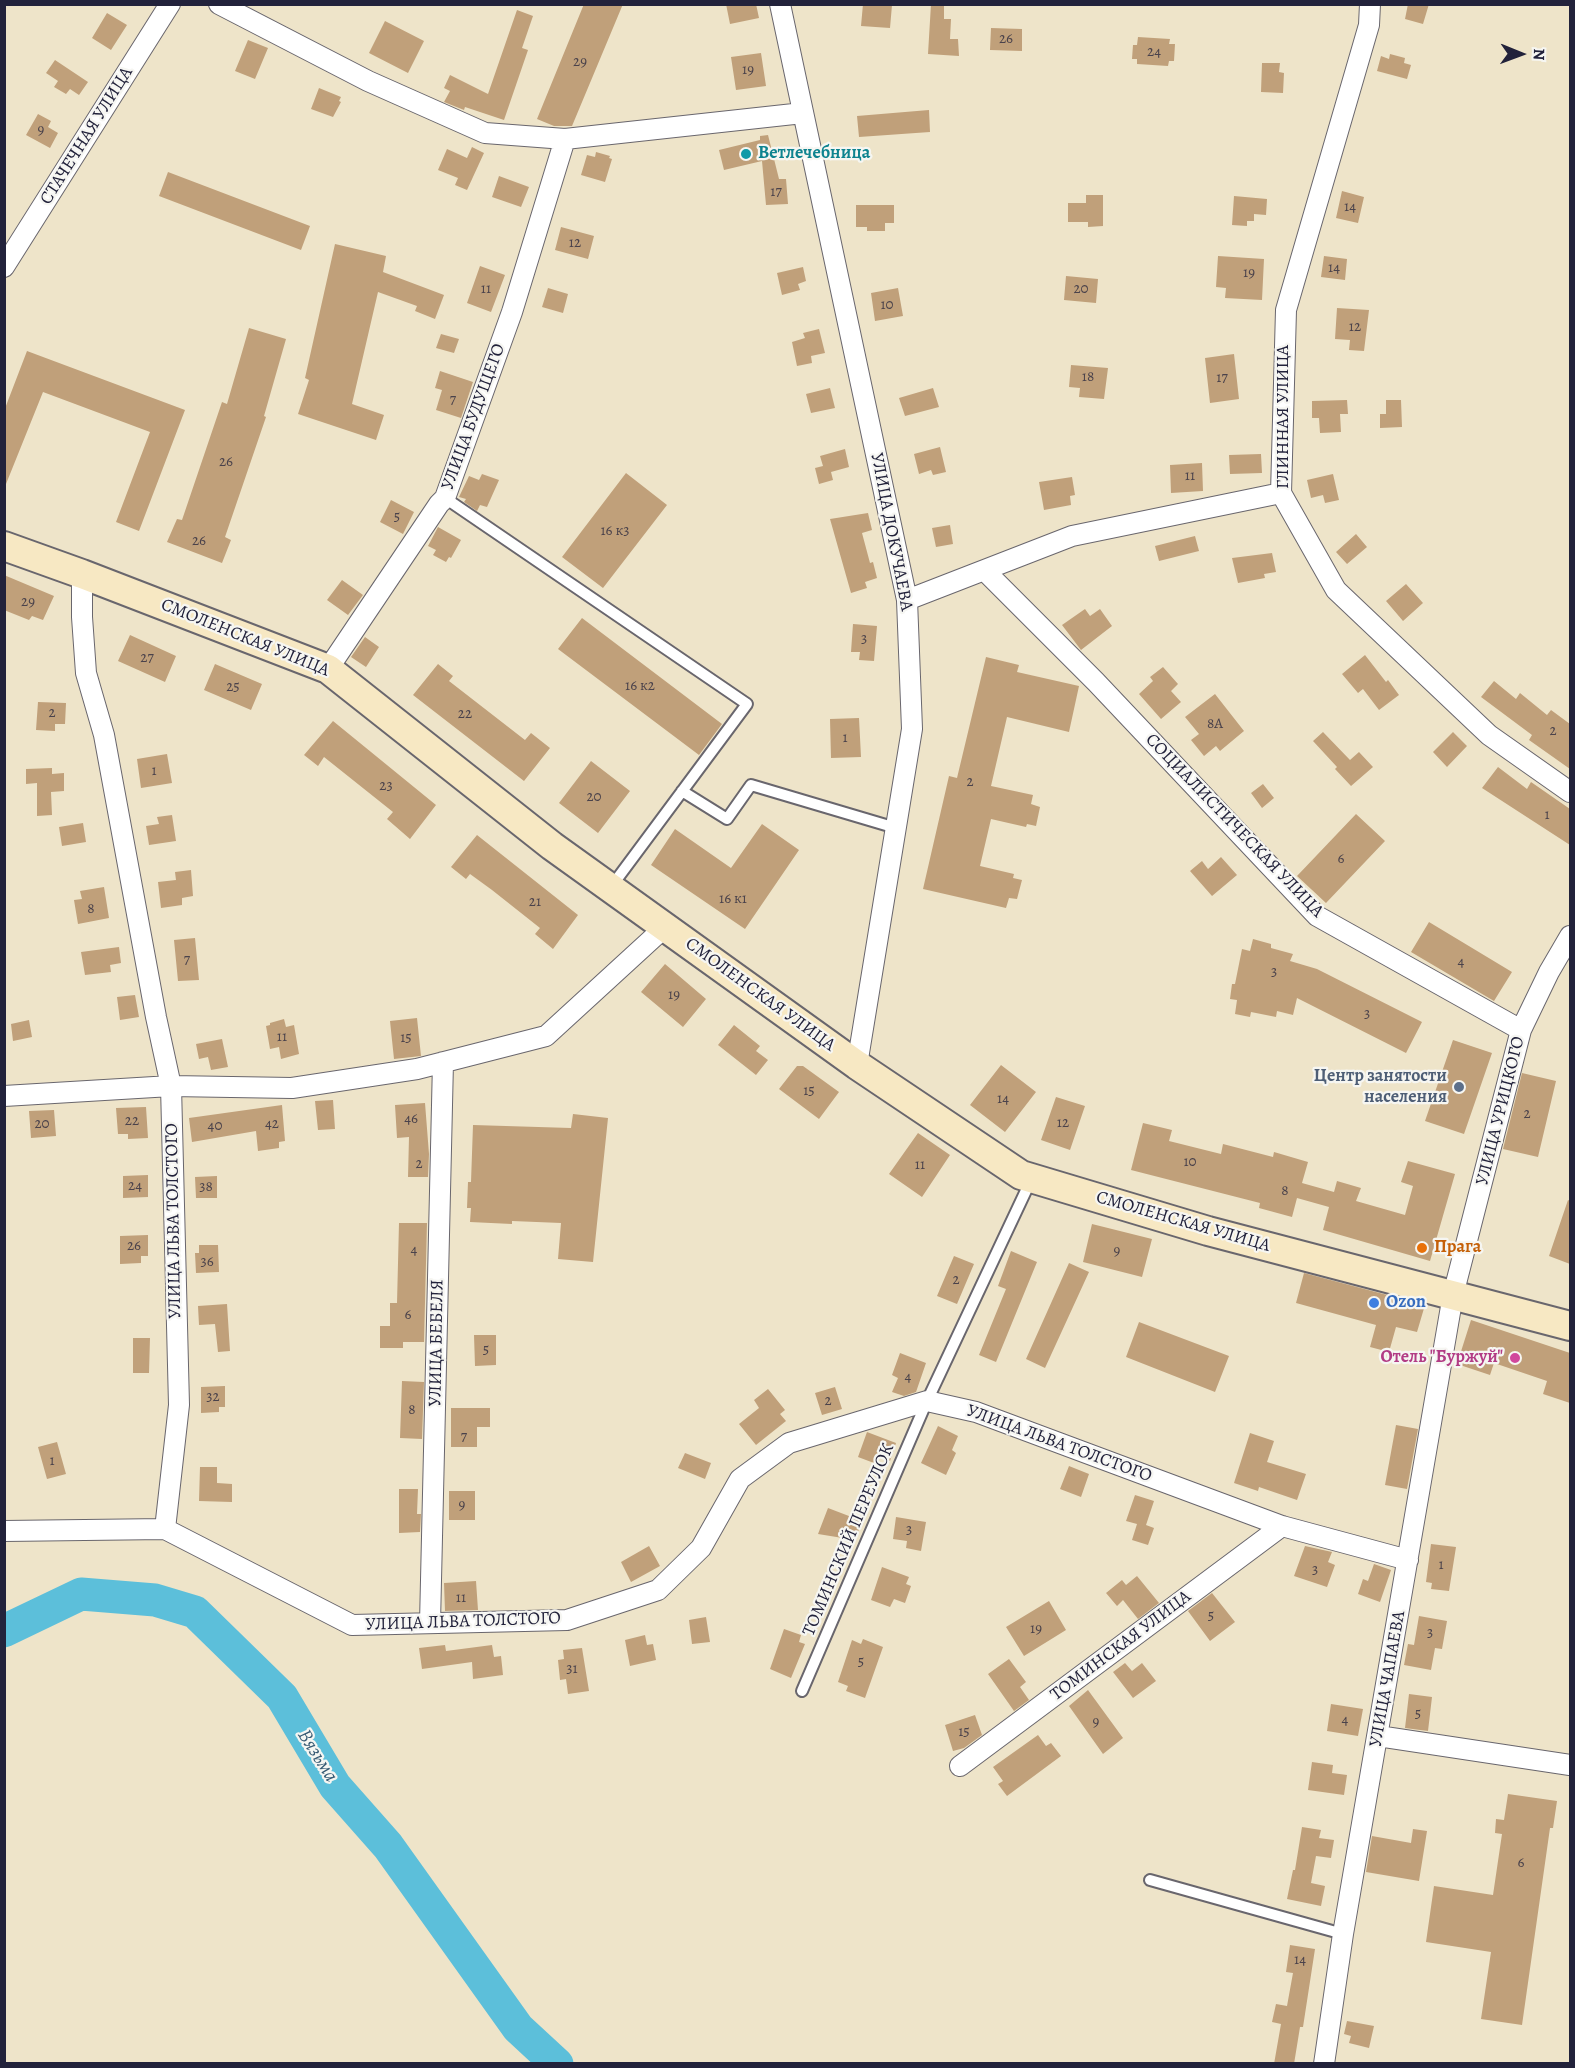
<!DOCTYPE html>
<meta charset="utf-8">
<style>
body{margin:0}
#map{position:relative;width:1575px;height:2068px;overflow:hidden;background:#eee4c9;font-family:Alegreya,serif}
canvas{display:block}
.frame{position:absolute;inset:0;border:6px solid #22223b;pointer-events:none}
.north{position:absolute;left:1491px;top:24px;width:60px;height:60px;-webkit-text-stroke:4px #f6f6f2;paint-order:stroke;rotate:91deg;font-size:16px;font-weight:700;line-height:24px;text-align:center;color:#22223b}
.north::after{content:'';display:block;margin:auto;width:21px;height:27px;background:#22223b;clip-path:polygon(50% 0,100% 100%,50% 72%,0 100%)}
</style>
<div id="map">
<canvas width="1575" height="2068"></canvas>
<div class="frame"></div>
<div class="north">N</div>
</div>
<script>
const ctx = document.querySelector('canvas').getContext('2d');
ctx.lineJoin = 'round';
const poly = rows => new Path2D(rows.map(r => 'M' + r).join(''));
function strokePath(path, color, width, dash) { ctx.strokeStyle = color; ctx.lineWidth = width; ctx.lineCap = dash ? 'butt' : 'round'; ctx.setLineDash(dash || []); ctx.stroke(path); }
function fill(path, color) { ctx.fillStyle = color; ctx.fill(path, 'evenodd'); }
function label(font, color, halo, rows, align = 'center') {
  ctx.font = font + ' Alegreya,serif'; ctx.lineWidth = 4.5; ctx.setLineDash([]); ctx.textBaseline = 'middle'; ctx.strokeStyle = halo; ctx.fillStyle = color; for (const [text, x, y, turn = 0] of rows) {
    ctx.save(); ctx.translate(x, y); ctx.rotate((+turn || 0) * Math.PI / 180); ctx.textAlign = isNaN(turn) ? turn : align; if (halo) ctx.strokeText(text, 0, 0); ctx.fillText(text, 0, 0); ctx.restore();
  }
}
const river = poly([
 [4,1631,81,1594,155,1600,195,1612,282,1697,335,1786,388,1846,518,2028,557,2064]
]);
const building = poly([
 [584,4,623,4,572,126,554,126,537,119],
 [726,4,756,4,759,18,730,24],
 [863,4,892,5,890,28,861,26],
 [931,4,944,4,944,19,951,19,950,39,958,39,959,56,928,54],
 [1408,4,1429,4,1423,24,1405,19],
 [517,10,533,16,522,48,528,50,504,120,465,107,464,110,444,102,450,91,444,88,450,75,488,94],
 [107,13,127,25,111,50,92,38],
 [385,21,424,41,408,73,369,53],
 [991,28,1022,29,1022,51,990,50],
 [1138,37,1170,39,1169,44,1175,44,1174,61,1169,61,1168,66,1137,64,1137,59,1132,59,1133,45,1137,45],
 [248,40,268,48,255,79,235,71],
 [761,53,766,86,736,90,731,57],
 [1390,54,1405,58,1404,63,1411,65,1407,79,1377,71,1381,56,1389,59],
 [55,60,88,82,79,95,70,89,66,94,54,87,58,81,46,73],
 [1262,63,1280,63,1279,72,1284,73,1283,93,1261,92],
 [319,88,341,97,339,101,341,102,333,117,311,109],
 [929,110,930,132,859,137,857,116],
 [38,114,51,121,48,127,58,133,50,148,26,135],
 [768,135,779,179,786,179,788,204,766,205,762,161,724,170,719,150,760,140,760,136],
 [472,147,484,153,467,190,455,185,458,178,438,170,447,149,467,158],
 [596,152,610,156,609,158,612,159,605,182,581,175,587,155,595,157],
 [168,172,310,226,301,250,159,196],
 [499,176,529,187,521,207,492,197],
 [1342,191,1364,197,1358,223,1336,218],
 [1086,195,1103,195,1103,226,1088,227,1088,222,1068,222,1068,203,1086,203],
 [1234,196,1267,199,1266,215,1254,214,1254,221,1247,221,1247,226,1232,225],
 [856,205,894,205,894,223,885,223,885,231,867,231,867,227,856,227],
 [561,227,594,236,588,259,555,250],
 [335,244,386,256,383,272,444,295,435,319,415,311,417,306,378,292,352,404,384,415,376,440,298,414,309,380,305,378],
 [1218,256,1264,259,1262,300,1225,298,1226,288,1216,287],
 [1324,256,1347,259,1345,280,1321,277],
 [480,266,505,275,491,312,467,303],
 [803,267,806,281,798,284,800,290,782,295,777,273],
 [1066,276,1098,279,1096,303,1064,300],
 [548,288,568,294,563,313,542,307],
 [898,288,903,316,875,321,871,293],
 [1337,308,1369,310,1364,351,1349,350,1350,340,1335,339],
 [249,328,286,339,264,416,266,417,225,537,231,540,222,563,167,542,177,519,182,520,222,402,227,404],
 [819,329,825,353,811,356,812,363,797,366,792,342,805,338,803,333],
 [441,334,459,339,454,353,436,348],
 [27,351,185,410,139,531,116,522,150,432,43,392,4,489,4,411],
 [1234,354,1239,399,1210,403,1205,358],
 [1071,365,1108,368,1104,399,1079,397,1080,388,1069,387],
 [440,371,473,382,461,418,436,410,442,390,435,388],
 [830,388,835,408,811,413,806,394],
 [933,388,939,407,905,416,899,398],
 [1347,400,1348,414,1340,414,1341,432,1320,433,1319,418,1312,418,1312,401],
 [1386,400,1401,400,1402,427,1380,428,1380,414,1386,414],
 [940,447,946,472,933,475,931,470,919,474,914,454],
 [845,449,849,467,831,472,833,480,819,484,815,468,823,466,820,456],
 [1261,454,1262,473,1230,474,1229,455],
 [1202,463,1203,491,1171,493,1170,465],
 [626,473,667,505,603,588,562,557],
 [482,474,499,480,487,507,480,505,477,511,464,502,466,499,459,497,469,476,479,480],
 [1333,474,1339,500,1325,503,1323,495,1311,498,1307,480],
 [1072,477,1075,495,1070,496,1071,505,1044,510,1039,482],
 [391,500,414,512,403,534,380,522],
 [868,513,872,530,862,533,870,563,873,562,877,578,865,582,867,588,851,593,830,519],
 [950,525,953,544,936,547,932,528],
 [438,527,461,540,451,558,449,557,446,562,433,555,436,550,428,546],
 [1356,534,1367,547,1347,564,1336,552],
 [1195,536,1199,551,1159,561,1155,546],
 [1272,553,1276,572,1264,574,1265,578,1238,583,1232,558],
 [4,575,54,596,43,620,32,616,29,620,4,610],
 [342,580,363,595,348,615,327,600],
 [1406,584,1423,603,1403,621,1386,601],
 [1085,609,1090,616,1100,609,1112,626,1081,650,1062,625],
 [582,618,722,724,699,755,558,649],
 [853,624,877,626,874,661,859,660,860,652,851,652],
 [130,635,176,656,165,682,118,661],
 [365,637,379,647,366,667,351,657],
 [1365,655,1386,682,1388,680,1399,695,1379,710,1363,689,1358,693,1342,674],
 [986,657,1019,665,1017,672,1079,686,1069,732,1007,717,991,786,1033,795,1031,804,1040,807,1036,826,1027,824,1026,827,991,819,980,866,1014,874,1013,878,1022,880,1017,899,1009,898,1006,908,923,889,949,776,957,778],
 [215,664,262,684,251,710,204,690],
 [438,664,453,676,449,681,525,740,531,733,550,748,524,781,413,695],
 [1163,667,1178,684,1171,691,1181,702,1161,719,1139,694,1153,681,1150,677],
 [1494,681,1516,699,1520,693,1547,715,1551,710,1570,724,1570,769,1529,740,1532,735,1481,697],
 [1215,694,1244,731,1220,751,1216,746,1204,756,1191,740,1199,734,1185,717],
 [38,702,66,703,65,724,55,724,55,731,36,730],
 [859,718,861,757,831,758,830,719],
 [333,721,436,805,410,839,387,819,393,812,324,757,318,766,304,755],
 [1323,732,1350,760,1359,752,1373,767,1351,786,1335,769,1337,767,1313,741],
 [1453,732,1467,746,1447,767,1433,752],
 [167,754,172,783,141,788,137,759],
 [591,761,630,791,598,833,559,803],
 [1498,767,1527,789,1531,782,1570,809,1570,845,1482,788],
 [52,768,52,774,64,773,64,791,51,792,52,815,37,816,37,783,26,784,26,769],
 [1263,784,1274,798,1262,808,1251,793],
 [1356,814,1385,841,1326,903,1297,876],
 [172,815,176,841,149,845,146,826,159,824,157,817],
 [83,823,86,842,62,846,59,827],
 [762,824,799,850,745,929,651,865,675,829,731,868],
 [477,835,578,915,553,949,535,934,540,928,492,890,470,874,466,879,451,867],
 [1221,857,1237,875,1212,896,1190,871,1202,861,1208,869],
 [191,870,193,896,182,898,182,905,161,908,158,882,176,880,175,872],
 [104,887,109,918,78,924,74,900,82,899,80,891],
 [1429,922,1512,972,1494,1001,1411,952],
 [195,938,199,980,178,981,174,940],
 [1253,939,1271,944,1271,948,1293,954,1290,961,1317,969,1422,1022,1406,1053,1297,998,1293,1015,1277,1011,1276,1017,1251,1012,1250,1017,1235,1014,1237,1000,1230,999,1232,984,1235,984,1242,949,1250,951],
 [119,947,121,963,110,965,111,972,85,975,81,952],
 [665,964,706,999,683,1027,641,992],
 [135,995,139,1017,120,1020,117,997],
 [417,1018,421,1056,394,1059,390,1021],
 [284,1019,286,1027,294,1025,299,1054,281,1059,279,1047,270,1049,266,1026,270,1025,270,1023],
 [29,1020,32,1037,13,1041,11,1024],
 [734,1025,760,1046,756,1051,768,1060,756,1075,718,1045],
 [222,1039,228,1067,211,1070,208,1057,199,1059,196,1044],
 [1453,1040,1492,1053,1464,1134,1425,1121],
 [1001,1065,1036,1092,1005,1132,970,1105],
 [797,1066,803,1066,839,1092,819,1119,779,1089],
 [1522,1073,1556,1081,1538,1157,1503,1149],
 [1056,1097,1085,1106,1070,1150,1041,1140],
 [333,1100,335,1129,318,1130,315,1101],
 [425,1103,429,1154,428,1177,408,1177,409,1137,397,1138,395,1105],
 [282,1105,285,1141,279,1142,279,1148,258,1151,256,1131,192,1142,189,1118],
 [146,1107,148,1138,128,1139,128,1134,118,1134,116,1108],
 [54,1110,56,1136,31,1138,29,1111],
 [573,1114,608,1118,593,1262,558,1259,561,1223,512,1221,512,1224,470,1222,471,1208,467,1208,468,1182,471,1182,473,1125,571,1128],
 [1143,1123,1172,1130,1169,1141,1221,1154,1223,1144,1273,1157,1274,1152,1308,1162,1302,1183,1334,1192,1337,1181,1361,1188,1356,1201,1405,1215,1413,1186,1401,1182,1408,1161,1455,1174,1430,1261,1323,1230,1329,1207,1297,1198,1292,1217,1259,1208,1260,1203,1131,1170],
 [918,1133,950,1155,922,1197,889,1174],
 [148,1175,148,1197,123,1198,123,1176],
 [217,1176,217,1198,196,1198,195,1177],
 [1568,1200,1570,1201,1570,1264,1549,1256],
 [399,1223,427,1223,424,1342,403,1342,403,1348,380,1348,380,1326,390,1326,390,1303,397,1303],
 [1092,1224,1152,1239,1142,1277,1083,1262],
 [148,1235,148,1256,141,1256,141,1263,120,1264,120,1236],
 [199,1245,218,1245,219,1272,196,1273,195,1253,199,1253],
 [1011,1251,1037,1262,996,1362,979,1355,1006,1289,998,1286],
 [954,1256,974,1264,957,1304,937,1296],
 [1069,1263,1089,1272,1045,1368,1026,1359],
 [1304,1273,1425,1305,1417,1332,1396,1327,1389,1352,1370,1347,1376,1325,1296,1303],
 [227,1304,230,1351,218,1352,215,1324,199,1325,198,1306],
 [1471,1320,1570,1353,1570,1403,1543,1394,1547,1381,1494,1363,1490,1375,1457,1364],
 [1139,1322,1229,1356,1215,1392,1126,1357],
 [474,1335,496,1335,496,1365,475,1366],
 [133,1338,150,1338,149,1373,133,1373],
 [900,1353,926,1363,916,1392,904,1396,892,1392,898,1378,892,1375],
 [402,1381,424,1382,422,1439,400,1438],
 [225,1386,225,1407,219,1407,219,1412,201,1413,201,1387],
 [835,1387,842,1409,822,1415,815,1393],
 [768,1389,785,1410,780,1414,786,1421,756,1445,739,1424,759,1408,754,1400],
 [451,1408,490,1408,490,1427,477,1427,477,1447,451,1447],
 [1396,1425,1418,1429,1407,1489,1385,1485],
 [938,1426,958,1436,952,1450,956,1453,946,1475,921,1463],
 [867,1432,896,1443,890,1461,877,1456,874,1463,858,1457],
 [1250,1433,1274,1441,1267,1462,1306,1474,1297,1500,1259,1487,1258,1491,1234,1483],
 [57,1442,66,1474,47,1479,38,1447],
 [685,1453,711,1463,705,1479,678,1468],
 [1069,1466,1089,1474,1081,1497,1060,1489],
 [200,1467,217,1467,217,1483,232,1484,232,1502,199,1501],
 [399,1489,418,1489,417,1514,421,1514,420,1532,399,1533],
 [449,1491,475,1491,475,1520,449,1520],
 [1135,1495,1154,1501,1146,1525,1154,1528,1148,1545,1132,1540,1137,1524,1126,1521],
 [828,1508,862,1521,855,1540,818,1534],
 [896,1517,926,1522,921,1551,906,1548,907,1541,893,1539],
 [1431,1544,1456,1547,1449,1591,1431,1589,1432,1583,1426,1582],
 [649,1546,660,1566,631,1582,621,1562],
 [1305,1546,1332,1552,1328,1562,1335,1565,1327,1587,1294,1576],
 [1374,1564,1391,1570,1380,1602,1358,1594,1363,1579,1368,1581],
 [882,1567,909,1577,906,1584,911,1586,905,1603,894,1599,890,1607,871,1600],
 [1137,1576,1159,1603,1138,1619,1123,1600,1117,1606,1106,1593,1122,1580,1126,1585],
 [476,1581,478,1610,445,1611,444,1583],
 [1212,1593,1235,1622,1210,1641,1188,1611],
 [1049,1601,1066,1630,1024,1656,1006,1627],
 [1419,1616,1447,1621,1442,1649,1435,1648,1431,1670,1404,1665,1408,1644,1414,1645],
 [706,1617,710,1642,692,1644,689,1620],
 [784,1629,801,1635,799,1642,805,1644,791,1678,770,1669],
 [645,1635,647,1645,653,1644,656,1660,630,1666,625,1640],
 [863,1639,883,1647,865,1698,846,1691,848,1686,838,1682,852,1640,861,1644],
 [445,1645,446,1651,492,1645,494,1657,501,1656,503,1675,473,1679,472,1662,422,1669,419,1648],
 [582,1648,589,1691,568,1694,566,1679,560,1680,558,1660,564,1659,563,1650],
 [1009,1659,1026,1682,1020,1687,1029,1700,1014,1711,988,1674],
 [1125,1663,1132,1671,1142,1663,1156,1681,1133,1698,1113,1672],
 [1088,1690,1123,1738,1103,1754,1069,1706],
 [1409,1694,1432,1697,1428,1731,1405,1728],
 [1331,1704,1363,1709,1358,1736,1327,1731],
 [975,1715,982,1735,964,1748,953,1751,945,1725],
 [1038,1735,1046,1746,1051,1743,1061,1756,1007,1796,998,1784,1003,1781,993,1767],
 [1312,1762,1333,1765,1332,1773,1347,1775,1344,1795,1308,1790],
 [1508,1794,1557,1801,1553,1828,1550,1828,1522,2025,1481,2019,1491,1952,1426,1942,1434,1886,1493,1895,1502,1834,1495,1833,1496,1819,1504,1820],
 [1302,1827,1321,1830,1319,1838,1334,1840,1331,1858,1316,1856,1311,1883,1325,1886,1321,1906,1287,1899,1293,1870,1295,1870],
 [1413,1829,1427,1831,1419,1881,1366,1872,1372,1836,1411,1843],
 [1290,1945,1315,1949,1303,2027,1300,2027,1294,2064,1274,2064,1281,2024,1272,2022,1276,2004,1287,2006,1293,1973,1286,1972],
 [1347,2021,1374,2026,1369,2048,1349,2043,1351,2036,1344,2034]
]);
const lane = poly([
 [445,498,747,704,611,887],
 [682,791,727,819,751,785,896,828],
 [802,1691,927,1401,1031,1180],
 [1150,1880,1343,1934]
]);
const street = poly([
 [219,4,368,81,485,133,565,139,803,113],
 [780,4,907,600,912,729,857,1065],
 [1370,4,1369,25,1286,310,1281,493,1336,590,1489,735,1570,792],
 [4,267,170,4],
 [985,571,1096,682,1317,916,1521,1030],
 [82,574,82,617,86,673,104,735,156,1017,171,1086,179,1405,165,1529,352,1625,567,1620,658,1590,701,1548,740,1479,789,1443,927,1401,976,1412,1282,1526,1408,1560],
 [907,600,1072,536,1281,493],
 [328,669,439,504,445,498,512,312,565,139],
 [4,1096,171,1086,292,1088,417,1069,546,1036,665,927],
 [4,1531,165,1529],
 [430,1623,443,1062],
 [1378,1736,1570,1765],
 [960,1766,1282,1526],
 [1324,2064,1343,1934,1453,1295,1521,1030,1549,972,1570,936]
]);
const secondary = poly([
 [4,546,82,574,328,669,552,846,857,1065,1021,1175,1208,1231,1570,1326]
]);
const markers = [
 [746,154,6,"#0f9aa8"],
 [1459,1087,6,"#5c6f8a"],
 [1422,1248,6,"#e8710a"],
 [1374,1303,6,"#3f7fe0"],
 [1515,1358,6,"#d1479c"]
];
const numberNames = [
 ["26",1006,39],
 ["24",1154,52],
 ["29",580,62],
 ["19",748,70],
 ["9",41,130],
 ["17",776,192],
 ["14",1350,207],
 ["12",575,243],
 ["14",1334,268],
 ["19",1249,273],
 ["11",486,289],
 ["20",1081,289],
 ["10",887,305],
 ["12",1355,327],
 ["18",1088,377],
 ["17",1222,378],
 ["7",453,400],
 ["26",226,462],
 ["11",1190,476],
 ["5",397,517],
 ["16 к3",615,531],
 ["26",199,541],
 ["29",28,602],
 ["3",864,639],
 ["27",147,658],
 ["16 к2",640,686],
 ["25",233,687],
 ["2",52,713],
 ["22",465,714],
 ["8А",1215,724],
 ["2",1553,731],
 ["1",845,738],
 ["1",154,771],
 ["2",970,782],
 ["23",386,786],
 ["20",594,797],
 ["1",1547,815],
 ["6",1341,859],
 ["16 к1",733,899],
 ["21",535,902],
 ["8",91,909],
 ["7",187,960],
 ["4",1461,962],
 ["3",1274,972],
 ["19",674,995],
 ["3",1367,1014],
 ["11",282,1037],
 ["15",406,1038],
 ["15",809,1091],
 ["14",1003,1099],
 ["2",1527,1114],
 ["46",411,1119],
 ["22",132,1121],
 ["12",1063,1123],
 ["20",42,1124],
 ["42",272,1124],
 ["40",215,1126],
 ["10",1190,1162],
 ["2",419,1164],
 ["11",920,1165],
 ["24",135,1186],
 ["38",206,1187],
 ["8",1285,1191],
 ["26",134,1246],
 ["4",414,1250],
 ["9",1117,1251],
 ["36",207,1262],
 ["2",956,1280],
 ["6",408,1315],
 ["5",486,1350],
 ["4",908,1377],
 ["32",213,1397],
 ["2",828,1401],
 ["8",412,1410],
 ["7",464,1437],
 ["1",52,1461],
 ["9",462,1505],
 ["3",909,1530],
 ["1",1441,1565],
 ["3",1315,1570],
 ["11",461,1598],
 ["5",1211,1616],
 ["19",1036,1629],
 ["3",1430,1633],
 ["5",861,1662],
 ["31",572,1669],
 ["5",1418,1714],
 ["4",1345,1720],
 ["9",1096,1722],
 ["15",964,1732],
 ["6",1521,1863],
 ["14",1300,1960]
];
const streetNames = [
 ["СТАЧЕЧНАЯ УЛИЦА",87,136,-58],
 ["УЛИЦА БУДУЩЕГО",474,417,-70],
 ["ГЛИННАЯ УЛИЦА",1284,417,-90],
 ["УЛИЦА ДОКУЧАЕВА",891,532,79],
 ["СМОЛЕНСКАЯ УЛИЦА",245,638,22],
 ["СОЦИАЛИСТИЧЕСКАЯ УЛИЦА",1234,826,46],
 ["СМОЛЕНСКАЯ УЛИЦА",760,995,36],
 ["УЛИЦА УРИЦКОГО",1501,1111,-76],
 ["УЛИЦА ЛЬВА ТОЛСТОГО",174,1221,-91],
 ["СМОЛЕНСКАЯ УЛИЦА",1183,1222,16],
 ["УЛИЦА БЕБЕЛЯ",437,1343,-89],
 ["УЛИЦА ЛЬВА ТОЛСТОГО",1059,1444,20],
 ["ТОМИНСКИЙ ПЕРЕУЛОК",849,1540,-67],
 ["УЛИЦА ЛЬВА ТОЛСТОГО",463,1622,-2],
 ["ТОМИНСКАЯ УЛИЦА",1121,1646,-37],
 ["УЛИЦА ЧАПАЕВА",1388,1679,-80]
];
const cultureNames = [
 ["Ветлечебница",758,154]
];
const serviceNames = [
 ["Центр занятости",1447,1077],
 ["населения",1447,1098]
];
const foodNames = [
 ["Прага",1434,1248]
];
const shopNames = [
 ["Ozon",1386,1303]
];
const hotelNames = [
 ["Отель \"Буржуй\"",1503,1358]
];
const waterNames = [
 ["Вязьма",317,1756,58]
];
strokePath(river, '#5cbfda', 33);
fill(building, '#c0a07a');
strokePath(lane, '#69666d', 14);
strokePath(street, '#69666d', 22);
strokePath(secondary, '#69666d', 32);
strokePath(lane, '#fff', 10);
strokePath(street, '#fff', 20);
strokePath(secondary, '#f7e8c3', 28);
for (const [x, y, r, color] of markers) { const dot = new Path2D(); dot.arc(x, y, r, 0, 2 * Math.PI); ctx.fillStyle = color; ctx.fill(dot); strokePath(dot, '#f6f6f2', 2); }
label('15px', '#4a424b', null, numberNames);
label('18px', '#22223b', '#f6f6f2', streetNames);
label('bold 18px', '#0d838f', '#f6f6f2', cultureNames, 'left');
label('bold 18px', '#4e5e75', '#f6f6f2', serviceNames, 'right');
label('bold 18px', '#c56008', '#f6f6f2', foodNames, 'left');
label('bold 18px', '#366cbe', '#f6f6f2', shopNames, 'left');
label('bold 18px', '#b23c85', '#f6f6f2', hotelNames, 'right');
label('italic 20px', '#365973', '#f6f6f2', waterNames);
</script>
